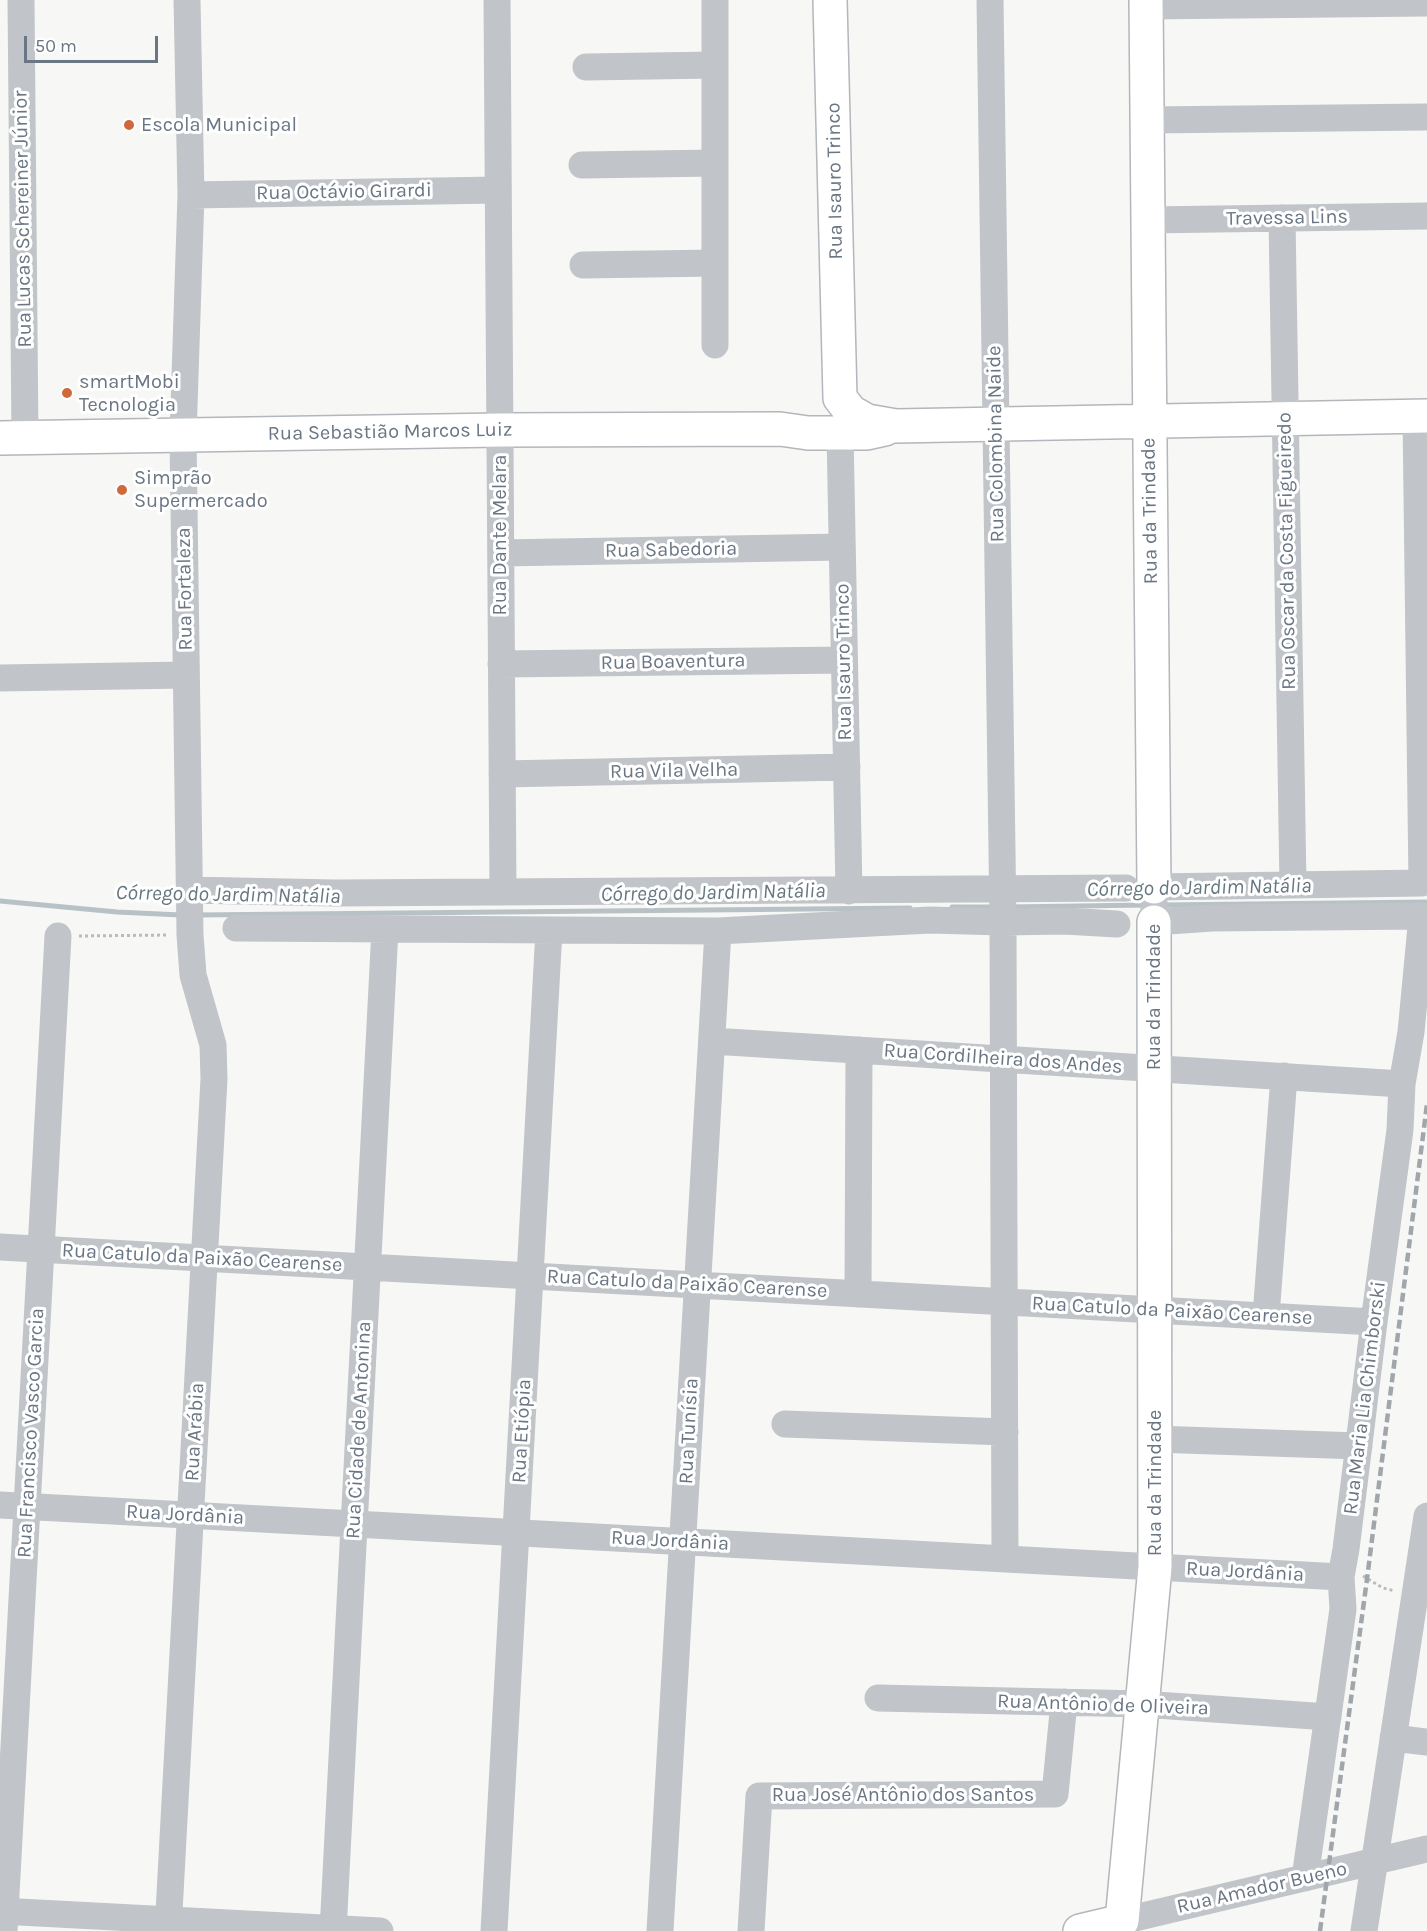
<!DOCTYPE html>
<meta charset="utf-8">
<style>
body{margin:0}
#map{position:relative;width:1427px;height:1931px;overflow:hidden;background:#f7f8f5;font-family:Karla,sans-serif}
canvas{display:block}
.scale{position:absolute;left:24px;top:36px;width:134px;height:27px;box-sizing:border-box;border:3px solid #6a7683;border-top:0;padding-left:8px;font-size:18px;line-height:21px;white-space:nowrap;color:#6a7683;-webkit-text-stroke:4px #fff;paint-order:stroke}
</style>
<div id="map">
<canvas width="1427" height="1931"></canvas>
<div class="scale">50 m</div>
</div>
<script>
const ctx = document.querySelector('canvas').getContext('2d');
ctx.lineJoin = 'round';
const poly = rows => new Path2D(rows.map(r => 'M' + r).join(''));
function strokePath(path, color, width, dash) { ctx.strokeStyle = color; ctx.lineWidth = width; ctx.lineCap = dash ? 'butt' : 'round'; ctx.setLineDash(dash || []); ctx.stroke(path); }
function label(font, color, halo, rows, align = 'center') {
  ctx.font = font + ' Karla,sans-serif'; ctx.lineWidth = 6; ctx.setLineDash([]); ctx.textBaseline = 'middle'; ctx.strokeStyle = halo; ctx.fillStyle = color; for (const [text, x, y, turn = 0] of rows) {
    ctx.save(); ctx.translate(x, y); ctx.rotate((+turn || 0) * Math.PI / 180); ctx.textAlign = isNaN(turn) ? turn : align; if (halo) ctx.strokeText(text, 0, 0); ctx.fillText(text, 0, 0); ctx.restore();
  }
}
const stream = poly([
 [0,901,117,912,181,915],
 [1162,905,1427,902],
 [952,907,994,907],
 [1009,907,1147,905],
 [196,915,910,908]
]);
const path = poly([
 [79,936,169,935],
 [1363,1576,1383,1588,1395,1591]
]);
const minor = poly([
 [21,0,25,438],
 [497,0,503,891],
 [990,0,1003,922,1005,1559],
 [1146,6,1427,3],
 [586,67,715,65],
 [1147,120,1427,117],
 [582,165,715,163],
 [191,195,498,190],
 [1282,218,1293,885],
 [1148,220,1427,216],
 [583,265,715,263],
 [715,345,715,0],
 [840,433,849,891],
 [501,553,842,547],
 [501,664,844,660],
 [0,678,186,675],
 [502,774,847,767],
 [189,890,335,893,1126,888],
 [236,928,718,931,930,920,1003,922,1064,921,1117,924],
 [712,1041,1402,1084],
 [0,1247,1374,1322],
 [858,1294,859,1050],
 [1266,1316,1284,1076],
 [785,1424,1005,1432],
 [1154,1439,1359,1446],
 [0,1505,1341,1577],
 [878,1698,1142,1704,1328,1717],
 [1393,1738,1427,1742],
 [1305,1878,1343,1609,1341,1577,1346,1549,1374,1322,1400,1130,1402,1084,1411,1032,1422,916,1212,918,1154,922,1154,887,1422,883,1416,417],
 [0,1911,380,1931],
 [1122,1921,1427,1849],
 [4,1931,58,936],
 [168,1931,214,1079,213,1045,193,975,190,935,183,436,191,195,187,0],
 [333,1931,385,929],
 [494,1931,549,930],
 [660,1931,718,931],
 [751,1931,759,1796,1055,1794,1064,1702],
 [1364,1931,1427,1516]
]);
const major = poly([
 [830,0,840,398,851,412,867,421,896,426,1427,416],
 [1146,0,1154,887],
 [0,438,500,430,780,429,808,433,867,433,885,429],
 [1080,1931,1122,1921,1155,1567,1154,922]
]);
const rail = poly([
 [1320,1931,1367,1579,1427,1104]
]);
const markers = [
 [129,125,6,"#d1673c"],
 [67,393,6,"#d1673c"],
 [122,490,6,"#d1673c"]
];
const poiNames = [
 ["Escola Municipal",141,125],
 ["smartMobi",79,382],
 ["Tecnologia",79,405],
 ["Simprão",134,478],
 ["Supermercado",134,501]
];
const streetNames = [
 ["Rua Isauro Trinco",835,181,-91],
 ["Rua Octávio Girardi",344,192,-1],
 ["Travessa Lins",1287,218,-1],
 ["Rua Lucas Schereiner Júnior",23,219,-91],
 ["Rua Sebastião Marcos Luiz",390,432,-1],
 ["Rua Colombina Naide",996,444,-91],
 ["Rua da Trindade",1150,511,-91],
 ["Rua Dante Melara",500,535,-90],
 ["Rua Sabedoria",671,550,-1],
 ["Rua Oscar da Costa Figueiredo",1287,551,-91],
 ["Rua Fortaleza",185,589,-91],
 ["Rua Boaventura",673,662,-1],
 ["Rua Isauro Trinco",844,662,-91],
 ["Rua Vila Velha",674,771,-1],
 ["Rua da Trindade",1154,997,-90],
 ["Rua Cordilheira dos Andes",1003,1059,4],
 ["Rua Catulo da Paixão Cearense",202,1258,3],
 ["Rua Catulo da Paixão Cearense",687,1284,3],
 ["Rua Catulo da Paixão Cearense",1172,1311,3],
 ["Rua Maria Lia Chimborski",1365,1398,-83],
 ["Rua Cidade de Antonina",359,1430,-87],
 ["Rua Etiópia",522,1431,-87],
 ["Rua Tunísia",689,1431,-87],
 ["Rua Arábia",195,1432,-87],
 ["Rua Francisco Vasco Garcia",31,1433,-87],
 ["Rua da Trindade",1155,1483,-90],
 ["Rua Jordânia",185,1515,3],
 ["Rua Jordânia",670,1541,3],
 ["Rua Jordânia",1245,1572,3],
 ["Rua Antônio de Oliveira",1103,1705,2],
 ["Rua José Antônio dos Santos",903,1795],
 ["Rua Amador Bueno",1262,1888,-13]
];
const waterNames = [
 ["Córrego do Jardim Natália",1199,888,-1],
 ["Córrego do Jardim Natália",713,893,-1],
 ["Córrego do Jardim Natália",228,895,1]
];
strokePath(stream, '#b8c1c6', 5);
strokePath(major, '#b3b6ba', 36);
strokePath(path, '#b9bcbe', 3, [3, 3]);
strokePath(minor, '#c1c4c8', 27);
strokePath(major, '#fff', 33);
strokePath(rail, '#a1a6ac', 4.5, [9, 4.5]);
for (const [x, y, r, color] of markers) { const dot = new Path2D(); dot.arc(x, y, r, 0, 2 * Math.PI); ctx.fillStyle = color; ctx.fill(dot); strokePath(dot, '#fff', 2); }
label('20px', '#6a7683', '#fff', poiNames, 'left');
label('20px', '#6a7683', '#fff', streetNames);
label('italic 21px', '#66777f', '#fff', waterNames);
</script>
